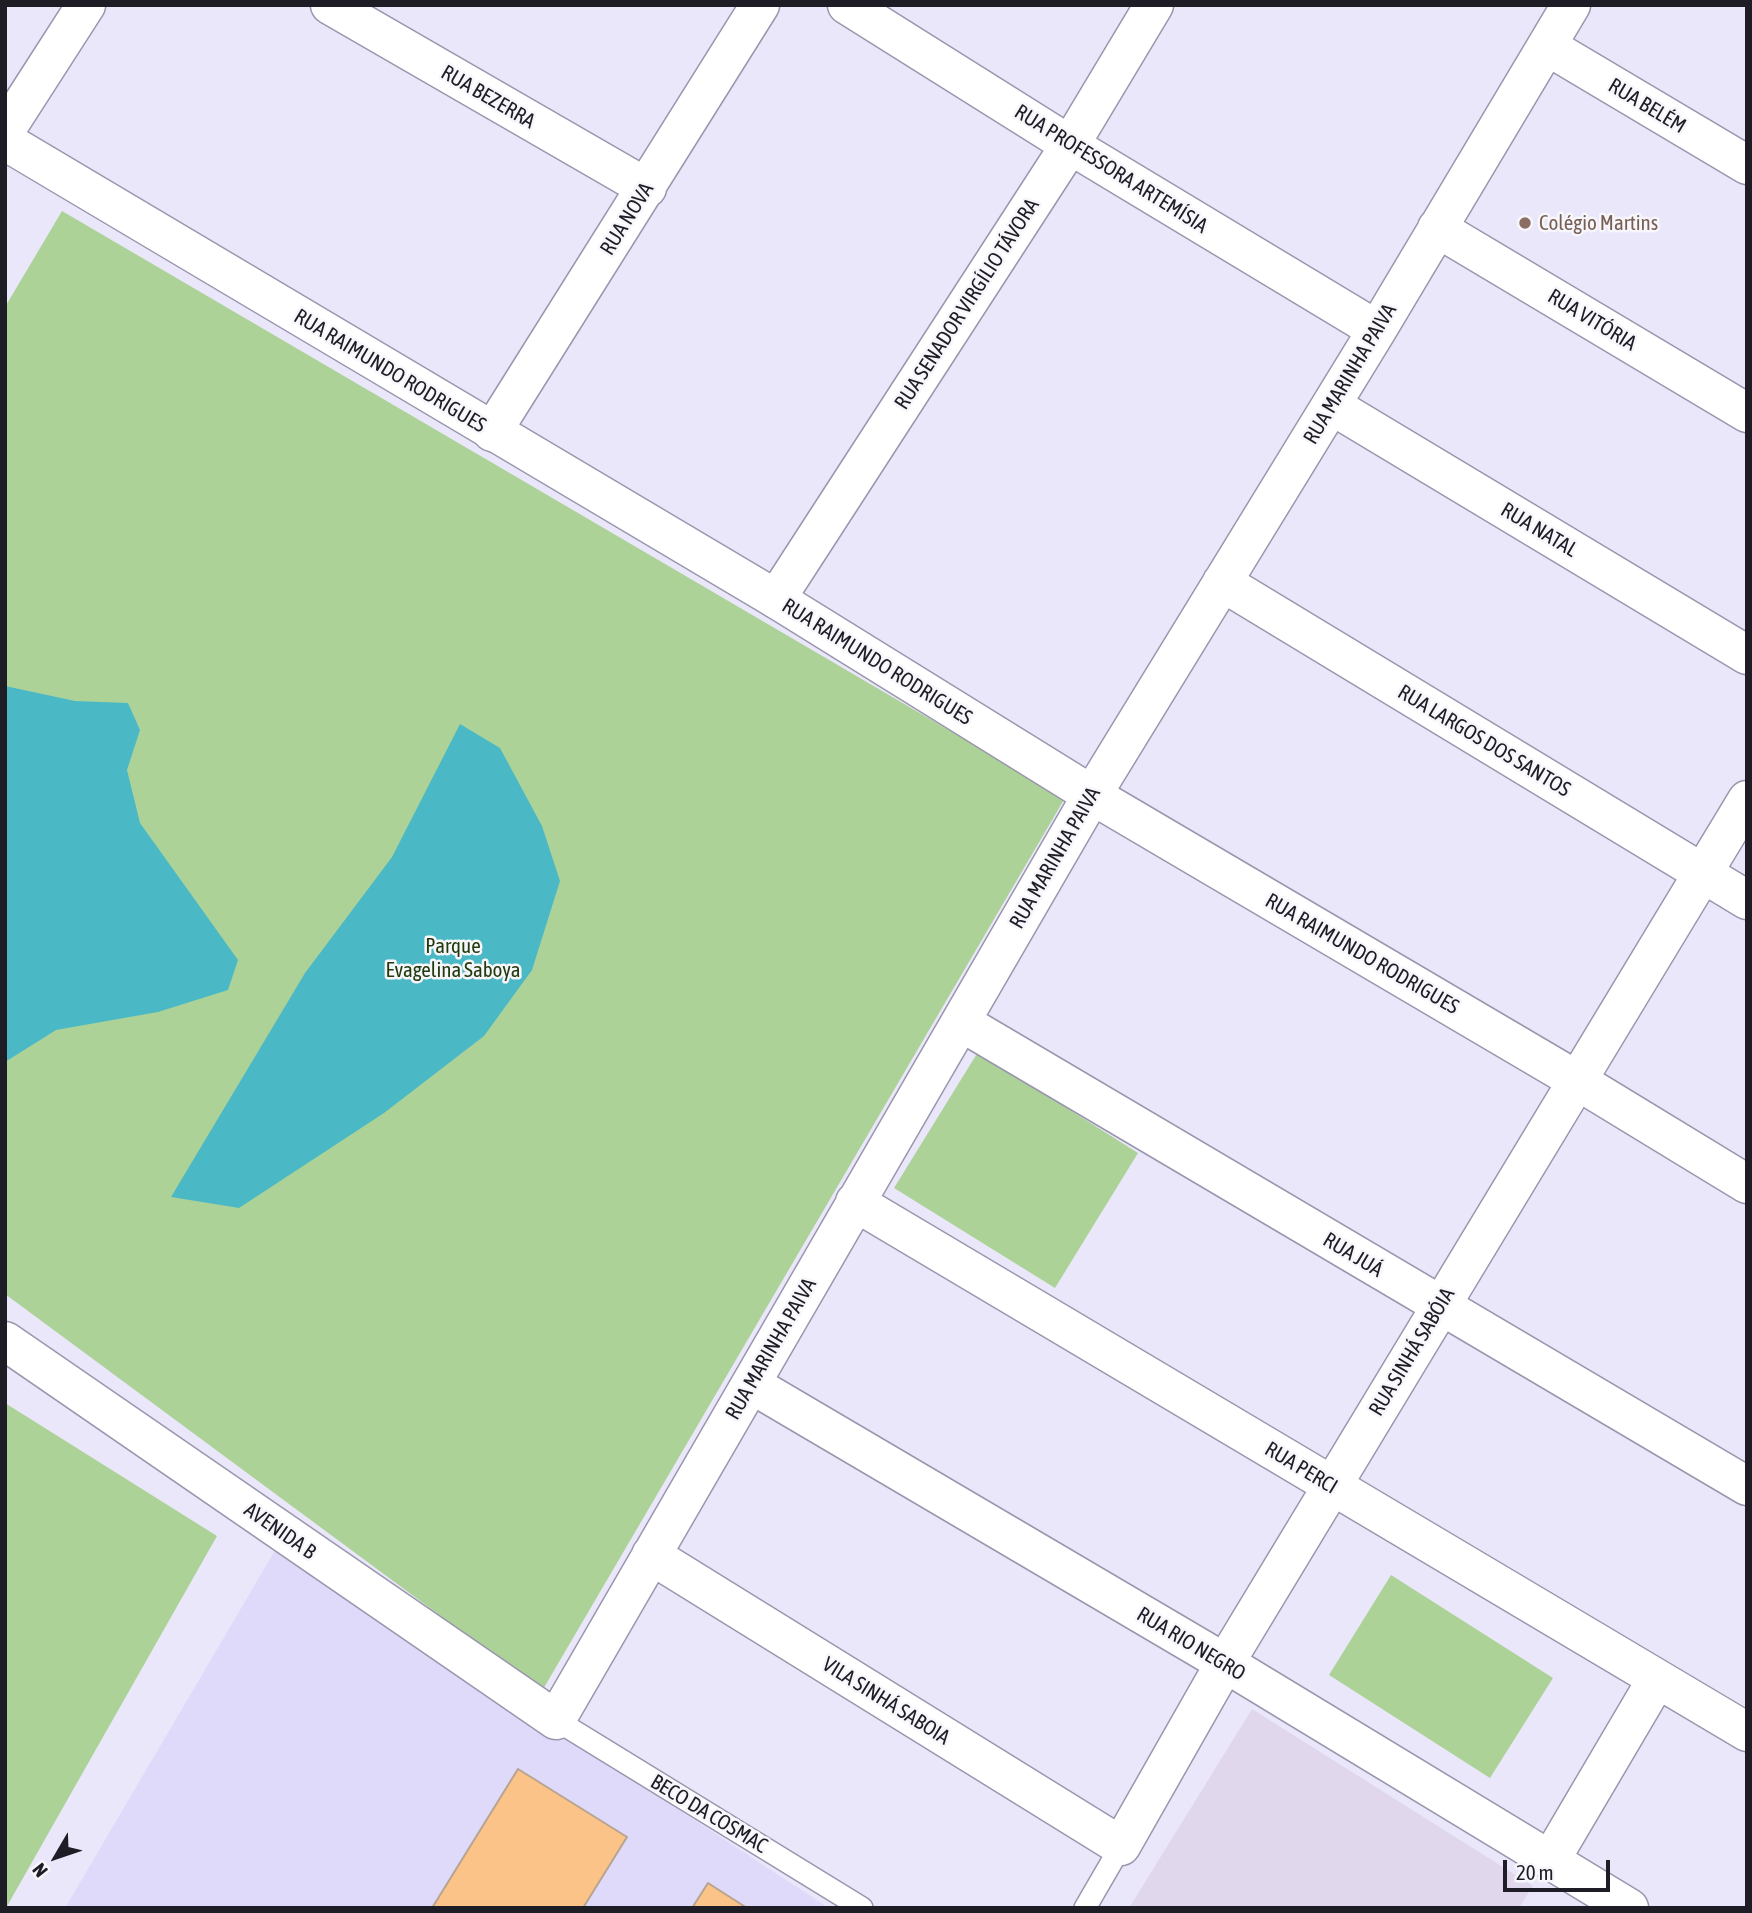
<!DOCTYPE html>
<meta charset="utf-8">
<style>
body{margin:0}
#map{position:relative;width:1752px;height:1913px;overflow:hidden;background:#eae7fb;font-family:"Asap Condensed",sans-serif}
canvas{display:block}
.frame{position:absolute;inset:0;border:7px solid #1e1c25;pointer-events:none}
.north{position:absolute;left:21px;top:1822px;width:70px;height:70px;-webkit-text-stroke:5px #f7f6fb;paint-order:stroke;rotate:231deg;font-size:19px;font-weight:700;line-height:28px;text-align:center;color:#1e1c25}
.north::after{content:'';display:block;margin:auto;width:24px;height:32px;background:#1e1c25;clip-path:polygon(50% 0,100% 100%,50% 72%,0 100%)}
.scale{position:absolute;left:1503px;top:1860px;width:107px;height:32px;box-sizing:border-box;border:4px solid #1e1c25;border-top:0;padding-left:9px;font-size:21px;line-height:24px;white-space:nowrap;color:#1e1c25;-webkit-text-stroke:5px #f7f6fb;paint-order:stroke}
</style>
<div id="map">
<canvas width="1752" height="1913"></canvas>
<div class="frame"></div>
<div class="north">N</div>
<div class="scale">20 m</div>
</div>
<script>
const ctx = document.querySelector('canvas').getContext('2d');
ctx.lineJoin = 'round';
function fill(path, color) { ctx.fillStyle = color; ctx.fill(path, 'evenodd'); }
const poly = rows => new Path2D(rows.map(r => 'M' + r).join(''));
function strokePath(path, color, width, dash) { ctx.strokeStyle = color; ctx.lineWidth = width; ctx.lineCap = dash ? 'butt' : 'round'; ctx.setLineDash(dash || []); ctx.stroke(path); }
function label(font, color, halo, rows, align = 'center') {
  ctx.font = font + ' "Asap Condensed",sans-serif'; ctx.lineWidth = 5; ctx.setLineDash([]); ctx.textBaseline = 'middle'; ctx.strokeStyle = halo; ctx.fillStyle = color; for (const [text, x, y, turn = 0] of rows) {
    ctx.save(); ctx.translate(x, y); ctx.rotate((+turn || 0) * Math.PI / 180); ctx.textAlign = isNaN(turn) ? turn : align; if (halo) ctx.strokeText(text, 0, 0); ctx.fillText(text, 0, 0); ctx.restore();
  }
}
const built = poly([
 [277,1547,829,1908,65,1908]
]);
const education = poly([
 [1252,1709,1533,1886,1519,1908,1129,1908]
]);
const green = poly([
 [62,211,1065,798,542,1691,5,1294,5,307],
 [978,1052,1138,1153,1055,1288,894,1188],
 [5,1403,217,1536,6,1908,5,1908],
 [1391,1575,1553,1678,1490,1778,1329,1675]
]);
const water = poly([
 [5,686,75,701,128,703,140,730,127,770,140,823,238,960,228,990,158,1012,56,1030,5,1062],
 [460,724,500,748,542,826,560,881,532,970,484,1036,384,1113,239,1208,171,1197,305,973,392,857]
]);
const building = poly([
 [518,1769,627,1837,583,1908,432,1908,518,1769],
 [708,1883,747,1908,692,1908,708,1883]
]);
const service = poly([
 [556,1720,862,1908],
 [1085,1908,1121,1846]
]);
const minor = poly([
 [330,5,647,188],
 [847,5,1070,145,1377,330],
 [1547,46,1747,165],
 [5,131,86,5],
 [1437,228,1747,413],
 [1331,405,1747,655],
 [492,432,760,5],
 [1222,582,1747,900],
 [776,599,1070,145,1154,5],
 [961,1022,1747,1486],
 [855,1202,1747,1732],
 [5,1341,556,1720,1092,795,1377,330,1571,5],
 [751,1384,1225,1663,1629,1908],
 [651,1555,1121,1846,1225,1663,1747,800],
 [1551,1859,1657,1679]
]);
const secondary = poly([
 [5,141,776,599,1092,795,1578,1081,1747,1184]
]);
const markers = [
 [1525,223,7,"#8d6e63"]
];
const streetNames = [
 ["RUA BEZERRA",488,97,30],
 ["RUA BELÉM",1647,106,31],
 ["RUA PROFESSORA ARTEMÍSIA",1111,169,32],
 ["RUA NOVA",627,219,-58],
 ["RUA SENADOR VIRGÍLIO TÁVORA",967,304,-57],
 ["RUA VITÓRIA",1592,320,31],
 ["RUA RAIMUNDO RODRIGUES",390,371,31],
 ["RUA MARINHA PAIVA",1350,374,-59],
 ["RUA NATAL",1539,530,31],
 ["RUA RAIMUNDO RODRIGUES",877,662,32],
 ["RUA LARGOS DOS SANTOS",1484,741,31],
 ["RUA MARINHA PAIVA",1055,858,-60],
 ["RUA RAIMUNDO RODRIGUES",1362,954,30],
 ["RUA JUÁ",1353,1255,31],
 ["RUA MARINHA PAIVA",771,1349,-60],
 ["RUA SINHÁ SABÓIA",1412,1352,-59],
 ["RUA PERCI",1301,1468,31],
 ["AVENIDA B",280,1531,35],
 ["RUA RIO NEGRO",1191,1644,31],
 ["VILA SINHÁ SABOIA",886,1701,32],
 ["BECO DA COSMAC",709,1814,31]
];
const educationNames = [
 ["Colégio Martins",1539,223]
];
const parkNames = [
 ["Parque",453,946],
 ["Evagelina Saboya",453,970]
];
fill(built, '#dfdafa');
fill(education, '#e1d7ec');
fill(green, '#add298');
fill(water, '#4bb9c5');
fill(building, '#fbc387');
strokePath(building, '#b7a491', 2);
strokePath(service, '#9a96ad', 24);
strokePath(minor, '#9a96ad', 41);
strokePath(secondary, '#9a96ad', 41);
strokePath(service, '#fff', 21);
strokePath(minor, '#fff', 38);
strokePath(secondary, '#fff', 38);
for (const [x, y, r, color] of markers) { const dot = new Path2D(); dot.arc(x, y, r, 0, 2 * Math.PI); ctx.fillStyle = color; ctx.fill(dot); strokePath(dot, '#f7f6fb', 2.5); }
label('21px', '#1e1c25', '#f7f6fb', streetNames);
label('21px', '#785e54', '#f7f6fb', educationNames, 'left');
label('21px', '#213b0c', '#f7f6fb', parkNames);
</script>
